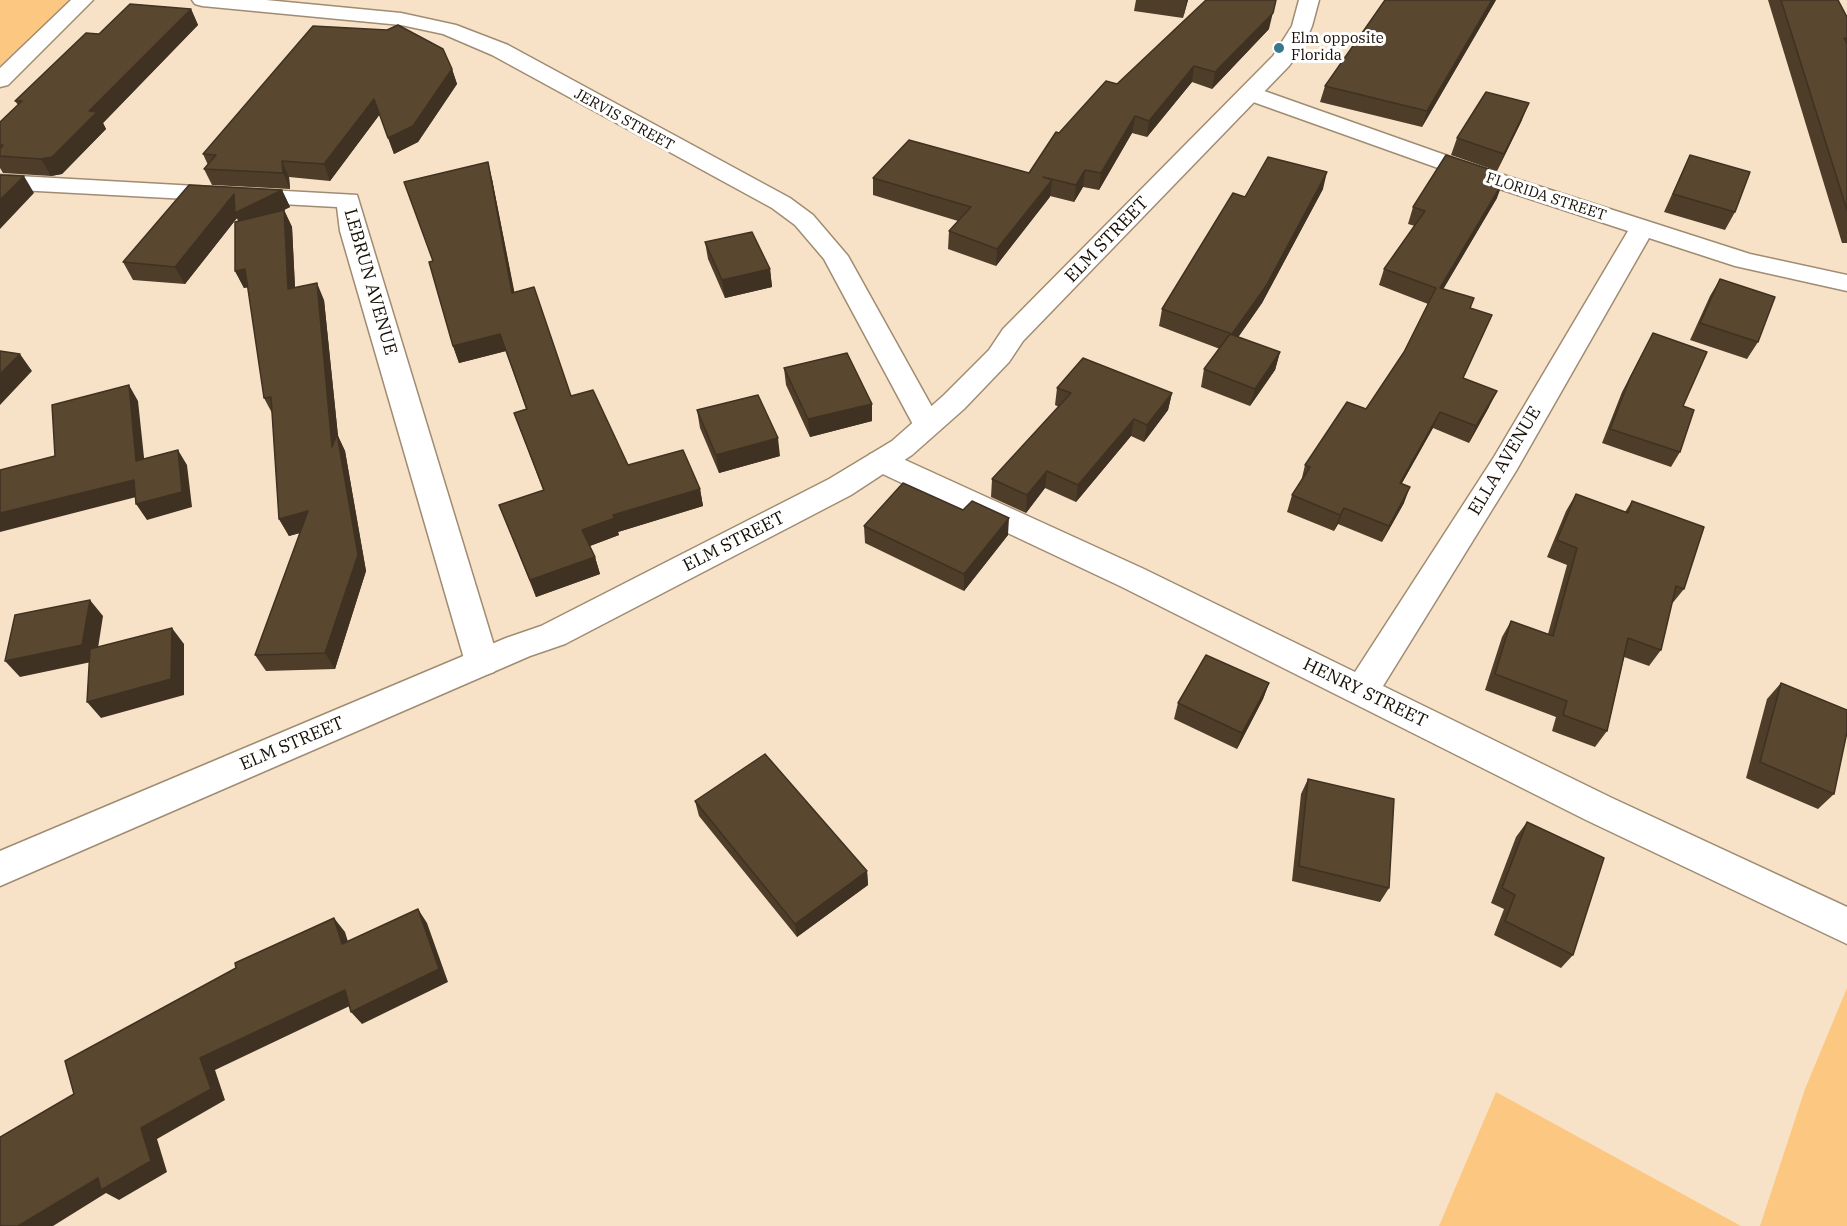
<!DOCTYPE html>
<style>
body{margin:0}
canvas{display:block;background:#f8e2c7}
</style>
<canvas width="1847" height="1226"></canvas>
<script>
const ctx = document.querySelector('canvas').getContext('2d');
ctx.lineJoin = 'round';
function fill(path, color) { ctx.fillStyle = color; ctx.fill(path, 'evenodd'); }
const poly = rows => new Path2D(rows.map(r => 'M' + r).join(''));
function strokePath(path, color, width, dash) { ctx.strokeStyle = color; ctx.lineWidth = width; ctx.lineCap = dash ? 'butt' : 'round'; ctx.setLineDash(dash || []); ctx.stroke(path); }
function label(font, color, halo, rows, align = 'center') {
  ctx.font = font + ' "IBM Plex Serif",serif'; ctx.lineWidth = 6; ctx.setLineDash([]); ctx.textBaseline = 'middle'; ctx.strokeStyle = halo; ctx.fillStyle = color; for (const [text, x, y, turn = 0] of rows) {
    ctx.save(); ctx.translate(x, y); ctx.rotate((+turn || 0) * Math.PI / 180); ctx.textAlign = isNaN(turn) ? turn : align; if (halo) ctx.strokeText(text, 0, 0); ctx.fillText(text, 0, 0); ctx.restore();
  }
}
const green = poly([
 [0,0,82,0,0,82],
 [1847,988,1847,1226,1760,1226,1805,1089],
 [1496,1092,1741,1226,1439,1226]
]);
const street = poly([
 [192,0,266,0,401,13,456,25,508,45,790,198,813,215,848,256,942,425,937,432,927,435,917,432,824,259,795,225,772,208,492,55,443,34,401,25,202,6,195,4,192,0],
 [1250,86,1482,168,1750,254,1847,275,1847,291,1735,266,1649,238,1516,471,1383,686,1612,798,1847,907,1847,944,1586,820,1122,587,870,468,866,461,870,454,881,451,892,454,1144,569,1355,672,1494,457,1628,231,1466,178,1242,98,1239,93,1242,88,1250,86],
 [0,175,357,195,499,662,494,672,482,676,470,672,465,662,340,231,337,207,0,189,0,175]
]);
const secondary = poly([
 [71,0,93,0,8,85,0,87,0,68,71,0],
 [1299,0,1319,0,1312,26,1304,45,1289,66,1023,341,1009,362,964,409,912,455,851,495,565,644,530,656,0,886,0,851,506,638,541,626,829,479,892,441,944,395,989,350,1003,329,1273,56,1292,26,1299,0]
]);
const wall = poly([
 [1136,0,1188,0,1183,18,1134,11],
 [1496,0,1422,127,1320,102,1325,86],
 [1768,0,1838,0,1847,17,1847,243,1842,243],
 [191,9,198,25,103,123,106,129,62,174,51,176,3,173,0,168,0,122,18,105,15,101,99,34],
 [1269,29,1212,89,1192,82,1147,137,1132,133,1099,190,1083,187,1074,202,1050,196,996,266,948,249,949,231,958,221,873,195,873,178,1029,173,1059,133,1117,84],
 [452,69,457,84,418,142,394,154,380,114,330,181,289,177,290,189,212,185,204,169,208,165,203,154],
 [1522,120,1497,171,1451,155,1457,138],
 [1690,155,1735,212,1725,230,1664,212,1682,172],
 [1495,171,1493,178,1497,198,1443,289,1470,308,1484,331,1463,378,1489,407,1469,443,1433,428,1402,483,1404,503,1382,542,1338,524,1334,531,1287,512,1292,495,1301,482,1305,465,1366,409,1404,352,1428,304,1379,285,1384,269,1415,226,1408,224,1413,207],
 [492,179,514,292,571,396,628,465,700,489,703,506,618,532,619,535,590,546,595,557,600,574,536,597,499,505,543,490,514,413,526,409,506,351,459,363,453,346],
 [1323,189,1262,303,1238,337,1280,352,1275,370,1250,406,1201,387,1204,369,1220,349,1159,326,1162,309,1245,197],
 [282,190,290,207,282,211,284,210,292,227,295,288,324,300,338,436,345,451,366,571,335,669,266,671,255,655,300,533,289,536,279,519,272,413,264,398,248,287,244,288,235,271,238,221,237,218,185,284,133,280,123,262],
 [705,242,770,269,772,287,725,298,708,259],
 [1720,279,1758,342,1747,359,1690,340,1710,296],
 [1653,333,1683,406,1680,452,1671,467,1602,443,1622,392],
 [784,368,872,404,872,421,810,437,786,385],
 [1057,388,1172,393,1168,410,1144,442,1131,436,1076,502,1045,488,1026,513,991,497,992,479,1059,407,1055,405],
 [697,410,780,456,719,473,700,428],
 [1576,494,1625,512,1632,501,1684,589,1671,605,1661,650,1649,666,1624,657,1607,731,1595,747,1552,731,1556,717,1485,690,1502,637,1511,621,1548,634,1567,565,1547,557,1566,511],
 [963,510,1008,535,964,591,865,543,864,526],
 [1269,683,1263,699,1237,749,1174,719,1178,703],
 [1781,683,1834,794,1818,809,1746,778,1767,699],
 [1308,779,1389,888,1380,902,1292,881,1301,794],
 [695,801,867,871,868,885,797,937,699,816],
 [1527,822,1573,955,1561,968,1494,935,1504,909,1491,903,1516,837]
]);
const shadedWall = poly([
 [1186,0,1188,0,1183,18,1186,2],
 [1276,0,1269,29,1212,89,1215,72],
 [1492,0,1496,0,1422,127,1427,111],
 [191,9,198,25,103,123,106,129,62,174,51,176,41,159],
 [1194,66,1192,82,1147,137,1149,121],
 [452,69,457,84,418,142,394,154,388,138],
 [374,99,380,114,330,181,324,164],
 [1529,103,1522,120,1497,171,1504,154],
 [1135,116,1132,133,1099,190,1101,173],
 [282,161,289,177,290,189,283,173],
 [488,162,492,179,518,310,512,293],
 [1085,170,1083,187,1074,202,1076,185],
 [1327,172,1323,189,1262,303,1228,352,1232,334],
 [24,176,34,193,0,229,0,200],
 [1052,180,1050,197,996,266,997,249],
 [1503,182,1497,198,1434,305,1440,288],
 [282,190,290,207,243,230,237,218,185,284,175,267,234,194],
 [284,210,292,227,296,307,288,289],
 [245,269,254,286,244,288,235,271],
 [770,269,772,287,725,298,722,280],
 [317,283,324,300,338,436,345,451,366,571,335,669,325,653,332,447],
 [500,334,506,351,459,363,453,346],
 [1280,352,1275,370,1250,406,1255,389],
 [20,354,32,371,0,405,0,374],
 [129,385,138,401,146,476,136,461],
 [1497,391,1489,407,1469,443,1476,426],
 [1172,393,1168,410,1144,442,1147,425],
 [872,404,872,421,810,437,808,419],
 [1440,412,1433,428,1393,499,1400,483],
 [1134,419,1131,436,1076,502,1078,485],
 [778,438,780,456,719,473,716,455],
 [178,450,187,465,192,507,147,520,136,504],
 [1047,471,1045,488,1026,513,1027,495],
 [134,480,144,495,0,532,0,513],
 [1410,487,1404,503,1382,542,1389,526],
 [700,489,703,506,618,532,619,535,587,547,582,530,613,515],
 [1344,508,1338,524,1334,531,1340,515],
 [308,511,317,528,289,536,279,519],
 [1009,518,1008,535,964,591,964,574],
 [595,557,600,574,536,597,530,580],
 [90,600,103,616,96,661,20,677,5,661],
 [172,628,184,644,184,695,101,718,87,702],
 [1269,683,1263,699,1237,749,1242,733],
 [867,871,868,885,797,937,795,924],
 [418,909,427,923,448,982,362,1024,351,1012],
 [334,918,345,932,353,958,342,944],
 [345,990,356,1003,215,1070,225,1100,157,1139,167,1172,119,1200,106,1193,53,1226,18,1226,141,1128,200,1058]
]);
const building = poly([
 [1206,0,1276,0,1273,13,1215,72,1194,66,1149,121,1135,116,1101,173,1085,170,1076,185,1043,177,1052,180,997,249,949,231,971,207,873,178,909,140,1029,173,1056,132,1059,133,1106,81,1117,84,1206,0],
 [1385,0,1492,0,1427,111,1325,86,1385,0],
 [1781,0,1838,0,1847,17,1847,39,1844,38,1847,44,1847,210,1781,0],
 [130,4,191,9,89,111,97,112,52,157,41,159,0,156,0,149,3,145,0,145,0,122,22,101,15,101,86,33,99,34,130,4],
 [398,25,443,49,452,69,413,126,388,138,374,99,324,164,282,161,283,173,204,169,216,155,203,154,313,26,387,30,398,25],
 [1486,92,1529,103,1504,154,1457,138,1486,92],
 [1446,155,1495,171,1492,178,1503,182,1440,288,1474,298,1470,308,1492,315,1463,378,1497,391,1476,426,1440,412,1400,483,1410,487,1389,526,1344,508,1340,515,1292,495,1310,467,1305,465,1347,402,1366,409,1404,352,1436,288,1384,269,1425,211,1413,207,1446,155],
 [1690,155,1750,172,1735,212,1673,194,1690,155],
 [1268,157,1327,172,1266,286,1232,334,1162,309,1233,193,1245,197,1268,157],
 [488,162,512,293,534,287,571,396,593,390,628,465,683,450,700,489,613,515,615,518,582,530,595,557,530,580,499,505,544,490,514,413,527,409,500,334,453,346,429,262,433,261,404,182,488,162],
 [0,175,24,176,0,200,0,175],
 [189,185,282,190,235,213,234,194,175,267,123,262,189,185],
 [284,210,288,289,317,283,332,447,337,434,358,555,325,653,255,655,308,511,279,519,271,397,264,398,245,269,235,271,235,222,284,210],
 [752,232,770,269,722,280,705,242,752,232],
 [1720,279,1775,297,1758,342,1700,323,1720,279],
 [1653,333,1707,352,1683,406,1694,410,1680,452,1610,429,1630,378,1653,333],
 [1230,334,1280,352,1255,389,1204,369,1230,334],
 [0,351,20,354,0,374,0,351],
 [847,353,872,404,808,419,784,368,847,353],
 [1083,358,1172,393,1147,425,1134,419,1078,485,1047,471,1027,495,992,479,1071,393,1057,388,1083,358],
 [129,385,136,461,178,450,182,492,136,504,134,480,0,513,0,470,55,456,52,405,129,385],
 [758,395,778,438,716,455,697,410,758,395],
 [903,483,963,510,972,501,1009,518,964,574,864,526,903,483],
 [1576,494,1628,513,1632,501,1704,527,1684,589,1676,586,1661,650,1628,638,1607,731,1563,715,1567,701,1495,674,1511,621,1553,636,1577,548,1557,540,1576,494],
 [90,600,82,645,5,661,15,615,90,600],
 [172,628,171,679,87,702,90,649,172,628],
 [1206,655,1269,683,1242,733,1178,703,1206,655],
 [1781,683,1847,710,1847,732,1834,794,1760,762,1781,683],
 [765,754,867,871,795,924,695,801,765,754],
 [1308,779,1394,799,1389,888,1299,866,1308,779],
 [1527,822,1604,858,1573,955,1505,921,1515,895,1502,888,1527,822],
 [418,909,439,969,351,1012,345,990,200,1058,211,1089,141,1128,151,1161,101,1190,98,1178,18,1226,0,1226,0,1137,74,1094,65,1061,236,968,235,963,334,918,342,944,418,909]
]);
const markers = [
 [1279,48,6,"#39778d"]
];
const farPoinames = [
 ["Elm opposite",1291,39],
 ["Florida",1291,56]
];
const farStreetnames = [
 ["JERVIS STREET",624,120,29],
 ["FLORIDA STREET",1546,197,18]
];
const streetNames = [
 ["ELM STREET",1107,240,-46],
 ["LEBRUN AVENUE",370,282,74],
 ["ELLA AVENUE",1505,461,-59],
 ["ELM STREET",734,542,-27],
 ["HENRY STREET",1365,693,26],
 ["ELM STREET",292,744,-23]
];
fill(green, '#fcc781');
strokePath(street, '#a08c72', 3);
strokePath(secondary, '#a08c72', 3);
fill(street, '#fff');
fill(secondary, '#fff');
fill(wall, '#4d3d29');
fill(shadedWall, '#3f3222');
fill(building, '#5a4730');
strokePath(building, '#3f3222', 1.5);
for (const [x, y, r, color] of markers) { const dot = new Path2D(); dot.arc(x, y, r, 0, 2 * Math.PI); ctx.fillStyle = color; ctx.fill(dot); strokePath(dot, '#fff', 2); }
label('15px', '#171006', '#fff', farPoinames, 'left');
label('15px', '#171006', '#fff', farStreetnames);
label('18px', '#171006', '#fff', streetNames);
</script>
